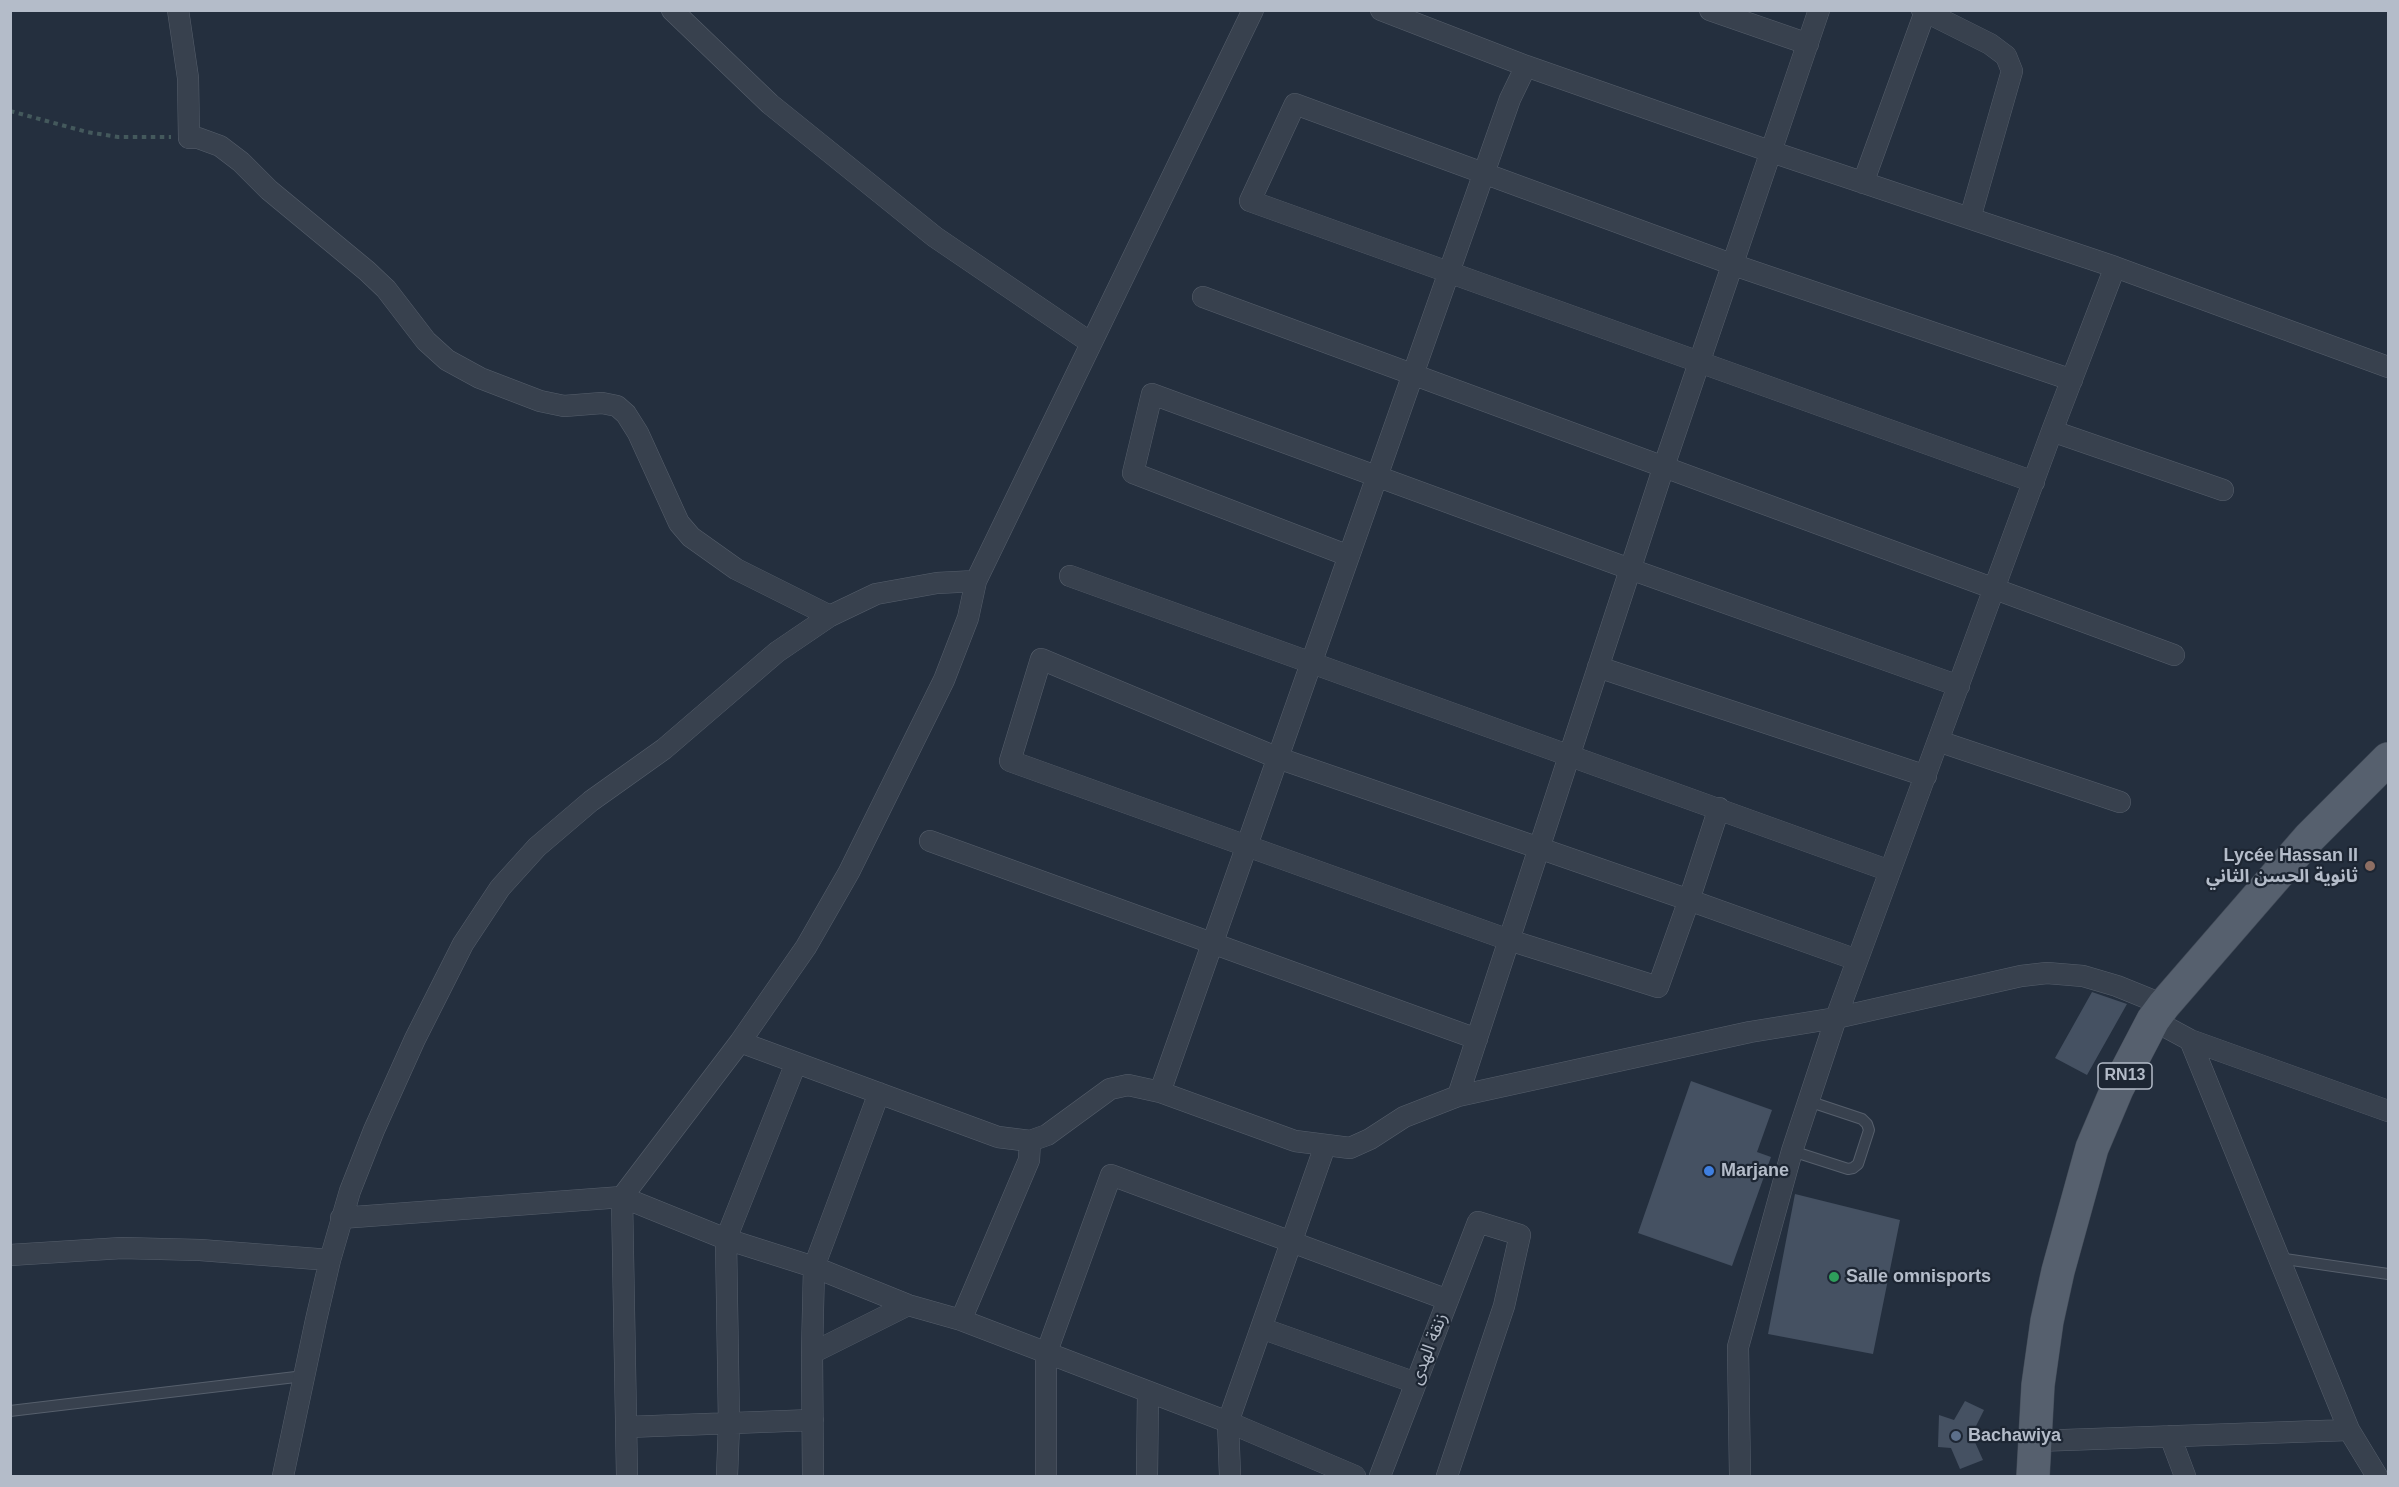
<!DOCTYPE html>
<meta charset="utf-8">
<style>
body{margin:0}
#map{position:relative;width:2399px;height:1487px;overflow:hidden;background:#242f3e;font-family:Arial,sans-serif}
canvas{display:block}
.frame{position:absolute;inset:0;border:12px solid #b4bcc9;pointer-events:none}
</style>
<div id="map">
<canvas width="2399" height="1487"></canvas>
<div class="frame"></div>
</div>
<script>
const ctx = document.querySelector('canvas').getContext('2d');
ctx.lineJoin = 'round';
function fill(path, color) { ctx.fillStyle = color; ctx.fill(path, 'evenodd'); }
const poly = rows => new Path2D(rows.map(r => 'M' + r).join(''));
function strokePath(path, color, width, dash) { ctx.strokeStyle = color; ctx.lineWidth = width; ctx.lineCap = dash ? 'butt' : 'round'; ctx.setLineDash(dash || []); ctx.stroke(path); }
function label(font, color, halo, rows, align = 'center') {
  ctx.font = font + ' Arial,"Noto Sans Arabic",sans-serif'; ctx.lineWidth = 4.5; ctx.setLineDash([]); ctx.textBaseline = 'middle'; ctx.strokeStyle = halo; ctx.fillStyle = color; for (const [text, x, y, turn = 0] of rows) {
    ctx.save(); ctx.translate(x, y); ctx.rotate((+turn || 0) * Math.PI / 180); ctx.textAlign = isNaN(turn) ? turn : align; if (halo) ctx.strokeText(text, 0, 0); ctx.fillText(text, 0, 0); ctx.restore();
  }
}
const building = poly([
 [2092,992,2127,1004,2087,1075,2055,1058],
 [1691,1081,1772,1110,1757,1152,1771,1157,1732,1266,1638,1233],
 [1795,1194,1900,1220,1873,1354,1768,1334],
 [1965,1401,1984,1410,1973,1432,1974,1440,1983,1460,1960,1469,1951,1448,1938,1447,1939,1415,1954,1420]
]);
const path = poly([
 [10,111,87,132,118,137,171,137]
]);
const lane = poly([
 [1792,1151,1848,1169,1853,1168,1858,1164,1869,1130,1867,1124,1862,1119,1808,1101],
 [2278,1258,2388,1274],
 [10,1411,304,1376]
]);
const street = poly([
 [178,10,188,78,189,138,198,138,220,146,241,162,269,190,367,271,386,289,426,341,447,360,480,378,540,401,564,406,602,403,617,406,626,414,638,433,679,523,691,537,736,569,830,616],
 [672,10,770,104,935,237,1091,343],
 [1381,10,1526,66,1772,152,2115,267,2388,367],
 [1710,10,1808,44],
 [1922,10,1990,44,2006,56,2012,71,1970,218],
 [1863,183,1925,12],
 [1203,297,2174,655],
 [2052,431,2223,490],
 [2034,482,1250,201,1295,104,1734,265,2072,380],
 [1349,556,1133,473,1152,394,1630,569,1959,686],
 [1070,576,1890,871],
 [1598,667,1926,776],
 [1938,741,2120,802],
 [1719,808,1689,900,1658,987,1509,940,1010,761,1041,659,1278,758,1539,848,1689,900,1857,960],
 [930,841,1477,1039],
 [2153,1020,2190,1040,2388,1111],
 [2190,1040,2349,1430,2377,1476],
 [740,1042,998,1137,1030,1141,1047,1135,1110,1089,1128,1085,1160,1092,1295,1141,1350,1148,1370,1139,1404,1117,1458,1096,1750,1032,1836,1018,2021,976,2047,973,2083,976,2117,986,2164,1005],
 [1160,1092,1510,99,1526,66],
 [1458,1096,1664,466,1819,10],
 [341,1218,622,1197,726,1239,814,1267,908,1305,961,1320,1228,1422,1355,1476],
 [10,1255,122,1248,200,1250,330,1260],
 [961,1320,1029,1160,1030,1141],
 [1261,1328,1416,1383],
 [812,1353,908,1305],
 [627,1427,813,1420],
 [2170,1436,2185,1476],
 [2036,1441,2349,1430],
 [283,1476,316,1320,330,1260,350,1191,374,1130,415,1039,463,944,500,888,537,847,591,801,664,749,777,652,830,616,876,594,937,583,976,581],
 [627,1476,622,1197,740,1042,806,947,849,872,944,680,968,618,976,581,1253,10],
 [727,1476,729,1424,726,1239,796,1063],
 [813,1476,812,1353,814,1267,879,1093],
 [1046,1476,1046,1354,1111,1175,1448,1300],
 [1147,1476,1148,1393],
 [1230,1476,1228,1422,1325,1146],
 [1380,1476,1478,1222,1520,1235,1504,1306,1447,1476],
 [1740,1476,1738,1347,1792,1151,1836,1018,2052,431,2115,267]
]);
const primary = poly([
 [2033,1476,2038,1385,2047,1321,2058,1271,2092,1148,2117,1089,2153,1020,2164,1005,2309,838,2388,759]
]);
const markers = [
 [2370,866,6,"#8d6e63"],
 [1709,1171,6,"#3f7fe0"],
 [1834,1277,6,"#2e9e5b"],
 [1956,1436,6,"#5c6f8a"]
];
const shields = [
 [2125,1076,54]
];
const shieldNames = [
 ["RN13",2125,1076]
];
const poiNames = [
 ["Lycée Hassan II",2358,856,"right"],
 ["ثانوية الحسن الثاني",2358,877,"right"],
 ["Marjane",1721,1171],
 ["Salle omnisports",1846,1277],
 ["Bachawiya",1968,1436]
];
const streetNames = [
 ["زنقة الهدى",1429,1349,-69]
];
fill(building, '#455162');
strokePath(lane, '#565f6c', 12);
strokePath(street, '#565f6c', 22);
strokePath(primary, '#414a57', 34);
strokePath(path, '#44595c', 4, [4.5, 4.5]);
strokePath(lane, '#38414e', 10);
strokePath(street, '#38414e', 21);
strokePath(primary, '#56606e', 33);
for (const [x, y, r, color] of markers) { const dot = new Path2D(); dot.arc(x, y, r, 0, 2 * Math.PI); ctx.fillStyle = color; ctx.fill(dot); strokePath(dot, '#1d2633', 2); }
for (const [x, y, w] of shields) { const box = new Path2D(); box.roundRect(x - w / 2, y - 13, w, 26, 4.5); ctx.fillStyle = '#1d2633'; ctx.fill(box); strokePath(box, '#b4bcc9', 1.5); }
label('bold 16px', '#b4bcc9', null, shieldNames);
label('bold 18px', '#b4bcc9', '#1d2633', poiNames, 'left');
label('18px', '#b4bcc9', '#1d2633', streetNames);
</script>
